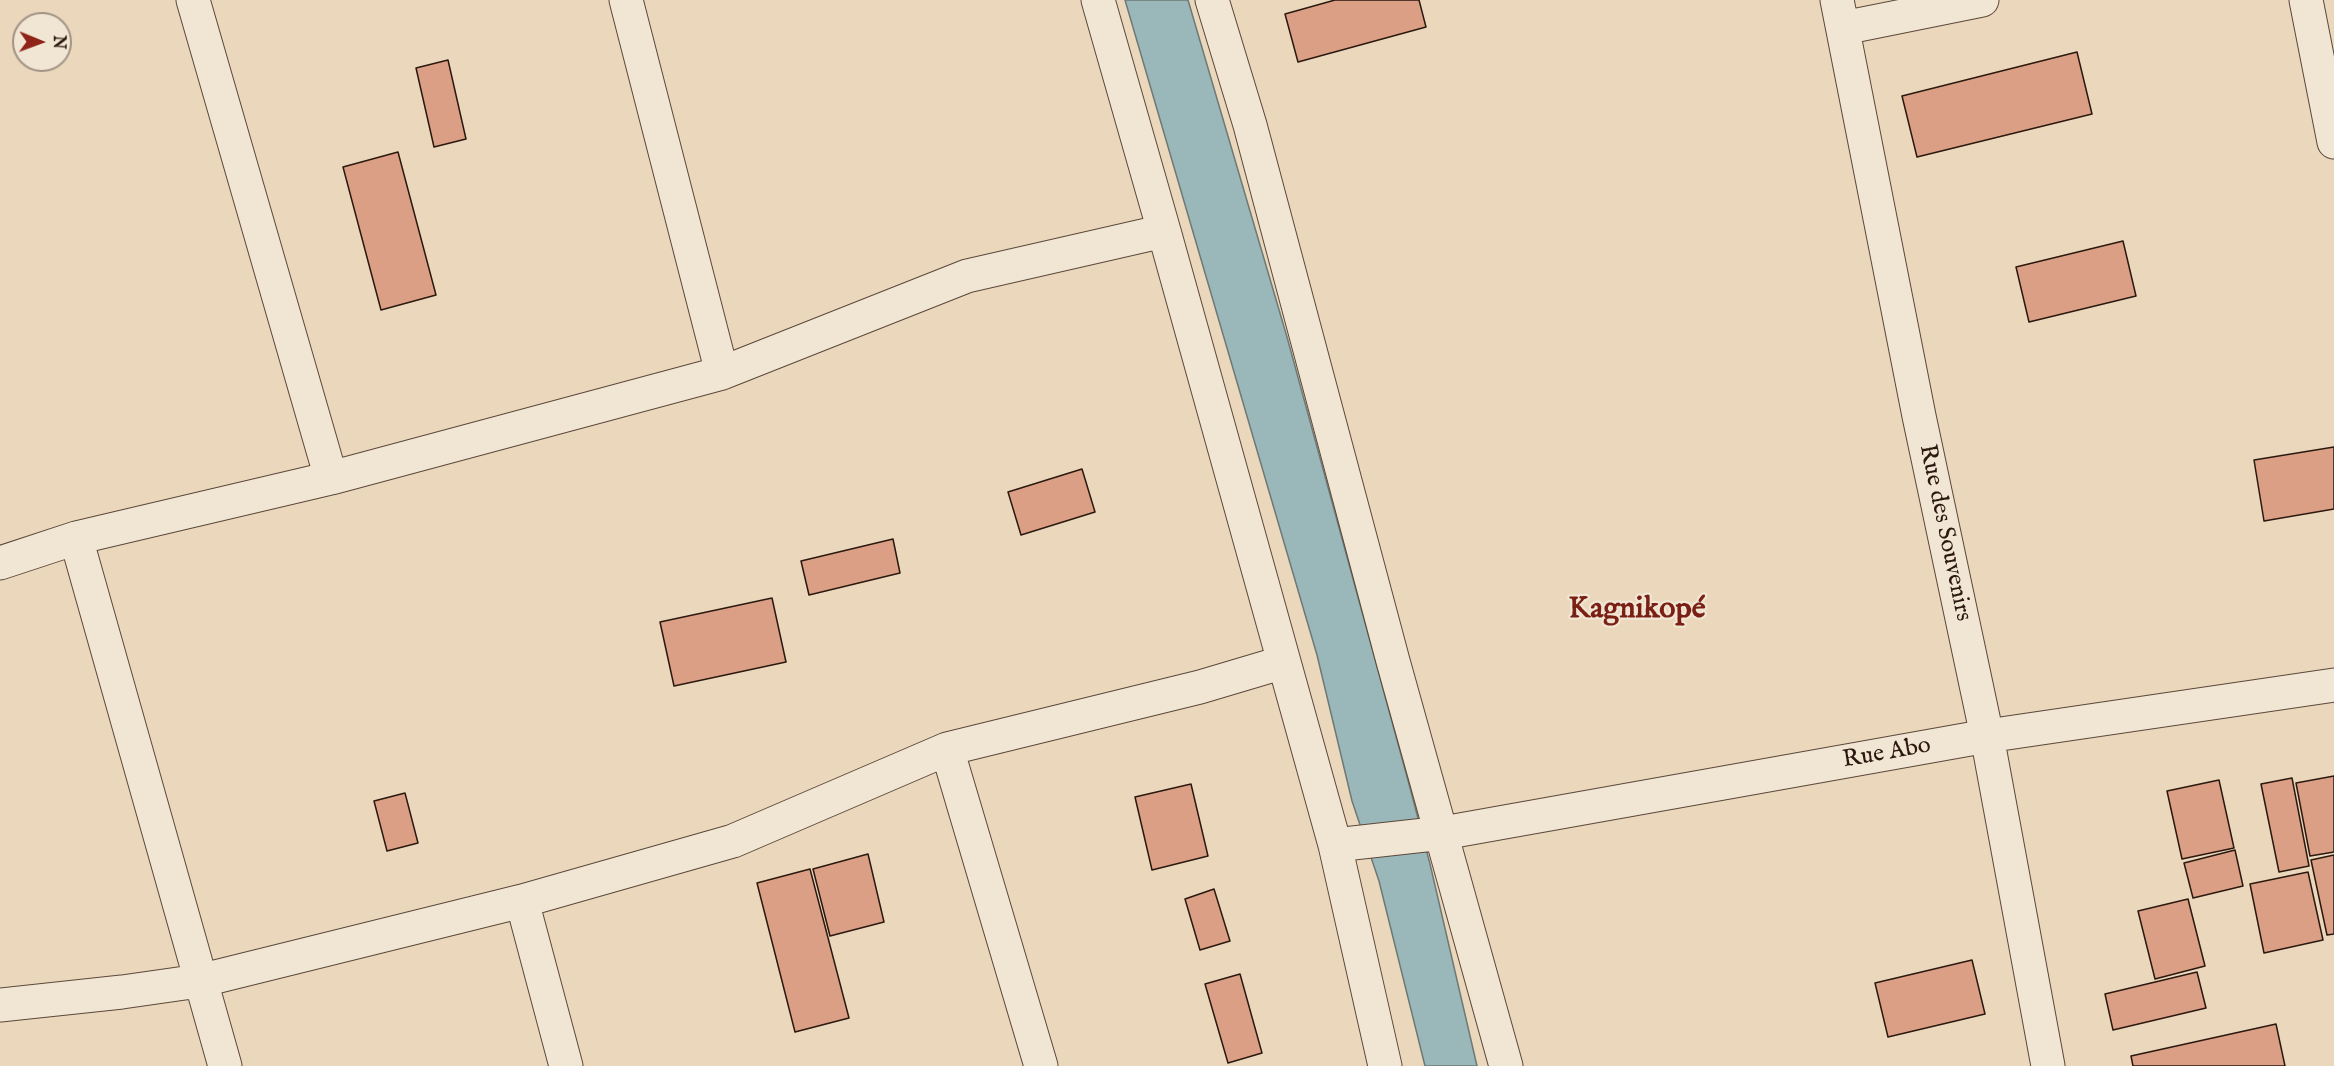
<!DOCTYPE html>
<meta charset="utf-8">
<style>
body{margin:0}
#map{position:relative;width:2334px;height:1066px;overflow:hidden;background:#ead7bc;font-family:"IM FELL English",serif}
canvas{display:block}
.north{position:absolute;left:12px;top:12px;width:60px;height:60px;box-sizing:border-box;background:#f1e5d3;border:2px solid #a29385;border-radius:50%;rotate:91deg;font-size:16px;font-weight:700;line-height:24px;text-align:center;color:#2b180f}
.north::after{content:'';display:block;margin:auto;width:21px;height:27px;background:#8f2418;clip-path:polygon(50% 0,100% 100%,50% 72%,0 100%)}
</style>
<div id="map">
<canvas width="2334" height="1066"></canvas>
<div class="north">N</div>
</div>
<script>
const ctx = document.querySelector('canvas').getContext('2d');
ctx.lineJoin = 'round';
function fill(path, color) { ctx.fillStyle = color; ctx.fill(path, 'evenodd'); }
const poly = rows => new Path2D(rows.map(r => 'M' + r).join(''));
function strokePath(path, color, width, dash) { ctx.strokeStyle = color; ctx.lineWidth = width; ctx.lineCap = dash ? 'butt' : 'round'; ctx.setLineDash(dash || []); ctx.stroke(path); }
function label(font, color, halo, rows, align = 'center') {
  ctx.font = font + ' "IM FELL English",serif'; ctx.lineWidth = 4.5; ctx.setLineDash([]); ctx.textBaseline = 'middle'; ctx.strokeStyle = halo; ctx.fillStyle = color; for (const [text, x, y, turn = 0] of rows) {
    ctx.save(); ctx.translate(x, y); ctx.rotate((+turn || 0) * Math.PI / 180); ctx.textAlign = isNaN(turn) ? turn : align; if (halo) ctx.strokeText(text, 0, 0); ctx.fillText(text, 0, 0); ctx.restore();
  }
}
const water = poly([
 [1125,0,1188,0,1287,337,1409,784,1430,864,1477,1066,1425,1066,1379,881,1352,801,1317,655,1125,0]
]);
const building = poly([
 [1335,0,1419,0,1426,27,1298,62,1285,14,1335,0],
 [2077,52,2092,114,1917,157,1902,96,2077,52],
 [448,60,466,139,434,147,416,68,448,60],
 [398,152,436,295,381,310,343,167,398,152],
 [2123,241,2136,296,2029,322,2016,267,2123,241],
 [2334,447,2334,509,2264,521,2254,460,2334,447],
 [1082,469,1095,512,1021,535,1008,492,1082,469],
 [893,539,900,573,809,595,801,561,893,539],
 [772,598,786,662,674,686,660,622,772,598],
 [2334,776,2334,852,2310,856,2296,783,2334,776],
 [2292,778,2309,866,2279,872,2261,784,2292,778],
 [2219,780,2234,848,2182,859,2167,791,2219,780],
 [1191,784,1208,856,1152,870,1135,797,1191,784],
 [405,793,418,843,387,851,374,801,405,793],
 [2235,850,2243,886,2193,898,2184,863,2235,850],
 [868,854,884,922,830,936,813,869,868,854],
 [2334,855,2334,934,2327,935,2311,860,2334,855],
 [810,869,849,1018,795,1032,757,883,810,869],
 [2308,872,2323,940,2264,953,2250,884,2308,872],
 [1214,889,1230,941,1200,950,1185,899,1214,889],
 [2188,899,2205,966,2155,979,2138,911,2188,899],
 [1972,960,1985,1014,1888,1037,1875,983,1972,960],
 [2197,972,2206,1008,2113,1030,2105,994,2197,972],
 [1240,974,1262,1053,1228,1063,1205,984,1240,974],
 [2276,1024,2285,1066,2133,1066,2131,1056,2276,1024]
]);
const minor = poly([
 [193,0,331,478],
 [626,0,722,373],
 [1098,0,1164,231],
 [1212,0,1250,125,1393,661,1506,1066],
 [1837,0,1919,416,1987,736,2048,1066],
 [2306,0,2334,142],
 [1843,28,1982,0],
 [76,538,225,1066],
 [0,563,76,538,331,478,722,373,967,276,1164,231,1335,845,1385,1066],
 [947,749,1041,1066],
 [1335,845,1443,833,1987,736,2334,685],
 [522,901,566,1066],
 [0,1005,122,992,199,981,522,901,733,841,947,749,1200,687,1284,662]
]);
const streetNames = [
 ["Rue des Souvenirs",1944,533,78],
 ["Rue Abo",1887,754,-10]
];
const districtNames = [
 ["Kagnikopé",1637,611]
];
fill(water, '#9ab8b9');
strokePath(water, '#6e7875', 1.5);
fill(building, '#da9f84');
strokePath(building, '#2b180f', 1.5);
strokePath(minor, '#5b483a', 35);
strokePath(minor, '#f1e5d3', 33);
label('24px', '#2b180f', '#f1e5d3', streetNames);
label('bold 30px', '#7a1f14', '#f1e5d3', districtNames);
</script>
